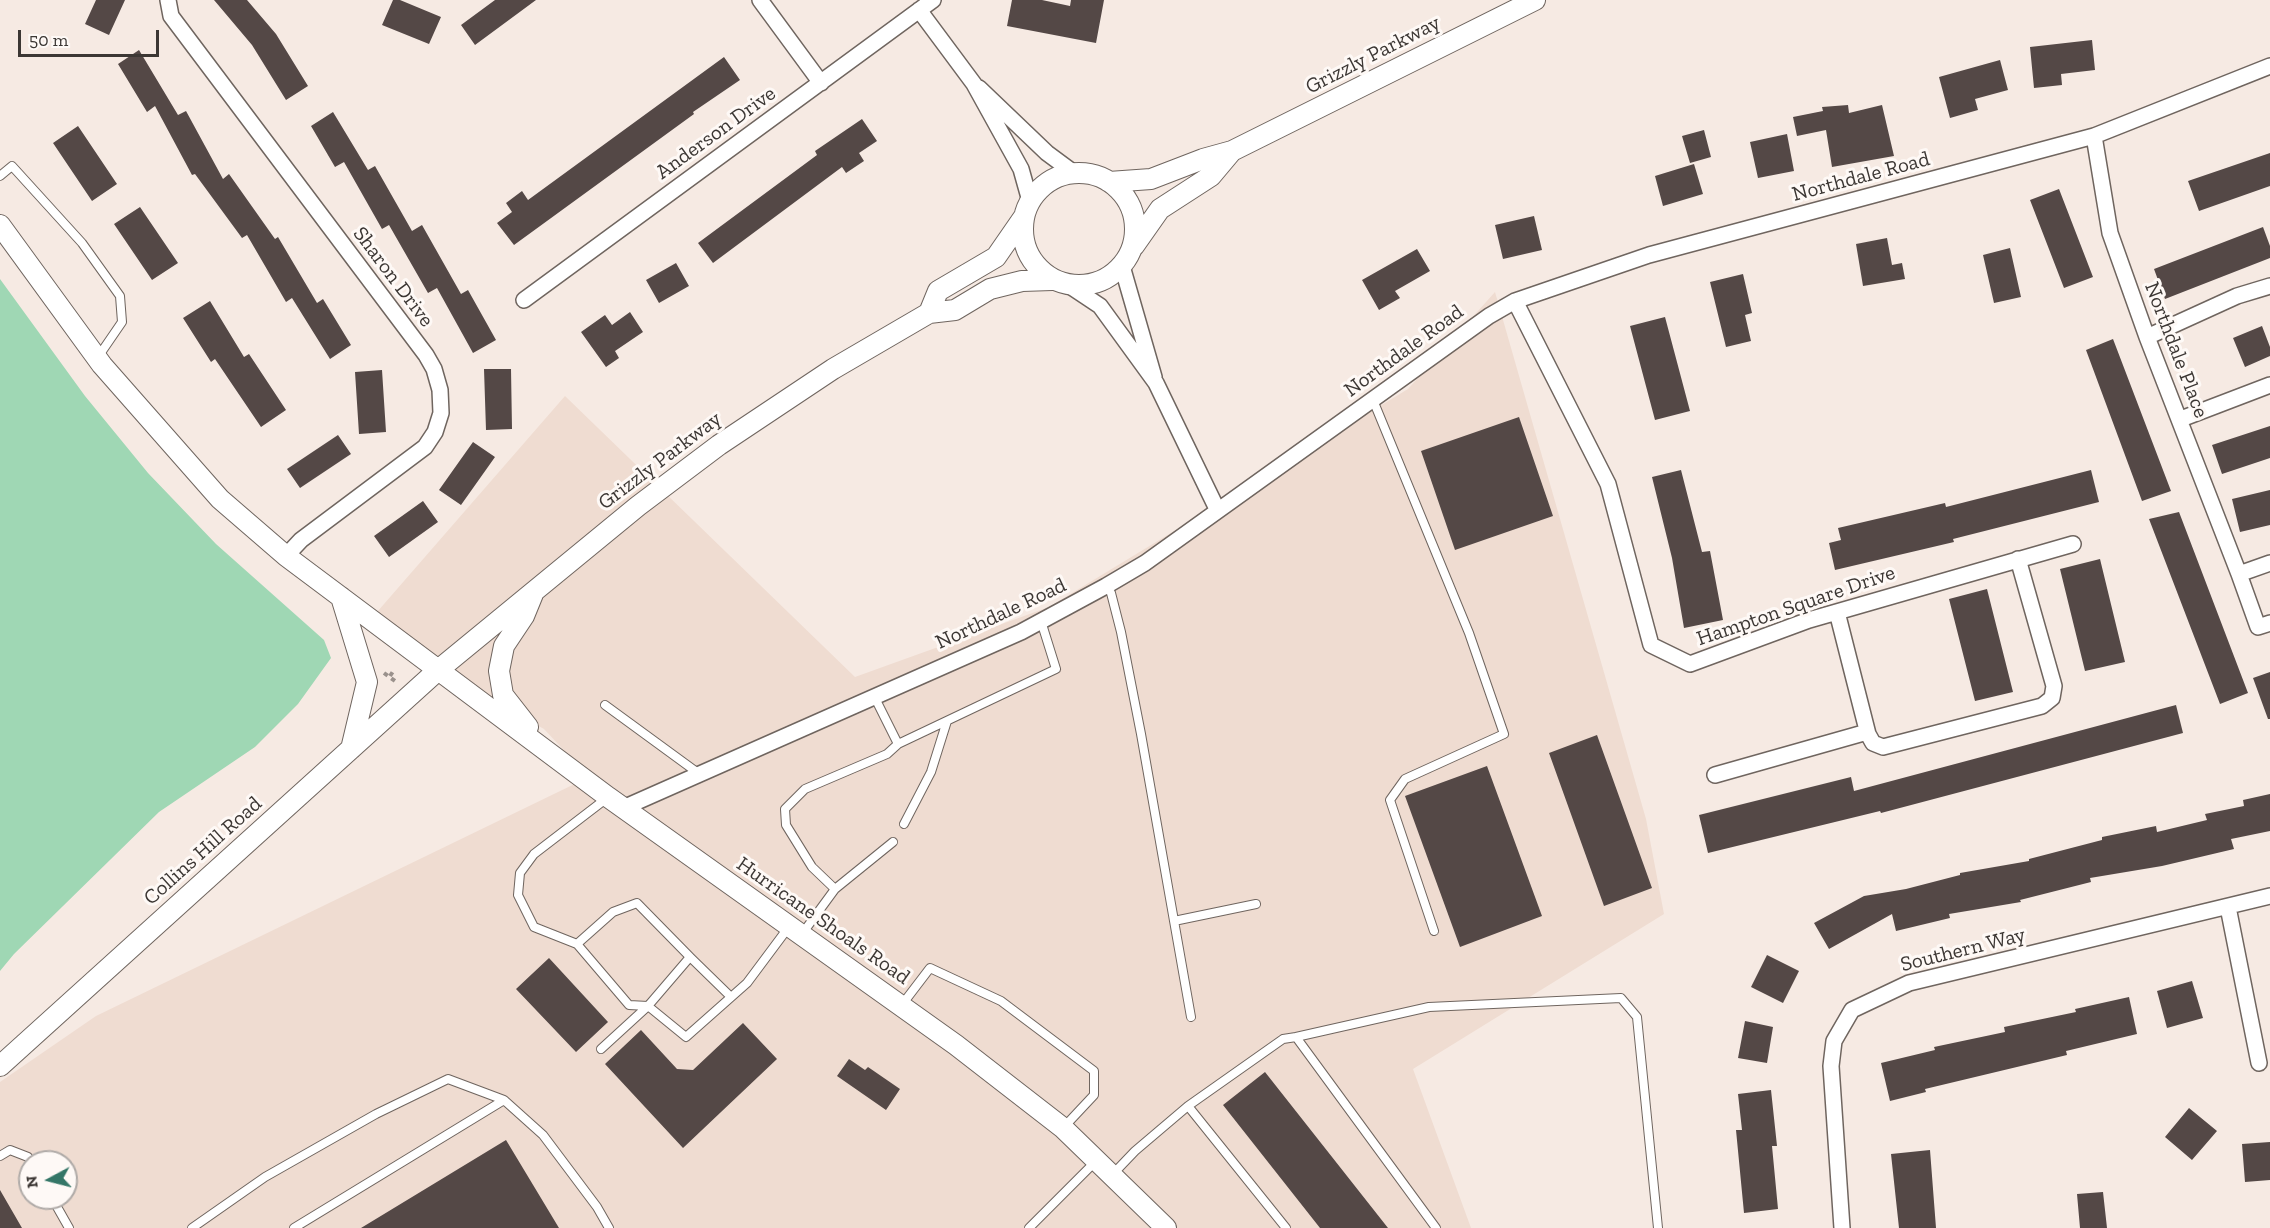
<!DOCTYPE html>
<style>
body{margin:0}
#map{position:relative;width:2270px;height:1228px;overflow:hidden;background:#f6eae3;font-family:"Zilla Slab",serif}
canvas{display:block}
.north{position:absolute;left:18px;top:1150px;width:60px;height:60px;box-sizing:border-box;background:#fef9f6;border:2px solid #b0aba8;border-radius:50%;rotate:263deg;font-size:16px;font-weight:700;line-height:24px;text-align:center;color:#3c3734}
.north::after{content:'';display:block;margin:auto;width:21px;height:27px;background:#347667;clip-path:polygon(50% 0,100% 100%,50% 72%,0 100%)}
.scale{position:absolute;left:18px;top:30px;width:141px;height:27px;box-sizing:border-box;border:3px solid #3c3734;border-top:0;padding-left:8px;font-size:18px;line-height:21px;white-space:nowrap;color:#3c3734;-webkit-text-stroke:4px #fef9f6;paint-order:stroke}
</style>
<div id="map">
<canvas width="2270" height="1228"></canvas>
<div class="north">N</div>
<div class="scale">50 m</div>
</div>
<script>
const ctx = document.querySelector('canvas').getContext('2d');
ctx.lineJoin = 'round';
function fill(path, color) { ctx.fillStyle = color; ctx.fill(path, 'evenodd'); }
const poly = rows => new Path2D(rows.map(r => 'M' + r).join(''));
function strokePath(path, color, width, dash) { ctx.strokeStyle = color; ctx.lineWidth = width; ctx.lineCap = dash ? 'butt' : 'round'; ctx.setLineDash(dash || []); ctx.stroke(path); }
function label(font, color, halo, rows, align = 'center') {
  ctx.font = font + ' "Zilla Slab",serif'; ctx.lineWidth = 6; ctx.setLineDash([]); ctx.textBaseline = 'middle'; ctx.strokeStyle = halo; ctx.fillStyle = color; for (const [text, x, y, turn = 0] of rows) {
    ctx.save(); ctx.translate(x, y); ctx.rotate((+turn || 0) * Math.PI / 180); ctx.textAlign = isNaN(turn) ? turn : align; if (halo) ctx.strokeText(text, 0, 0); ctx.fillText(text, 0, 0); ctx.restore();
  }
}
const built = poly([
 [1495,292,1646,819,1664,914,1413,1069,1471,1228,0,1228,0,1082,96,1016,589,777,544,729,364,627,565,396,855,677,1049,607,1408,389],
 [30,1162,66,1162,66,1198,30,1198]
]);
const green = poly([
 [0,279,85,396,148,473,216,544,324,640,331,658,298,704,255,747,159,812,14,954,0,971]
]);
const building = poly([
 [96,0,125,0,109,35,85,24],
 [214,0,247,0,276,34,308,86,286,100,252,45],
 [393,0,400,0,441,17,429,44,382,25],
 [495,0,536,0,475,45,461,25],
 [1012,0,1042,0,1070,6,1071,0,1104,0,1096,43,1007,26],
 [2092,40,2095,70,2061,74,2062,85,2034,88,2030,47],
 [139,50,178,115,186,111,223,179,229,174,275,239,278,237,317,303,323,299,351,345,330,359,292,298,286,302,247,235,242,238,195,174,192,175,155,106,147,112,118,64],
 [724,57,740,80,693,112,694,114,514,245,497,223,512,212,506,203,522,191,528,200],
 [2000,60,2008,90,1975,99,1978,110,1950,118,1939,77],
 [1848,105,1849,113,1882,105,1894,156,1832,167,1826,130,1797,136,1793,117,1823,111,1822,107],
 [333,112,368,170,375,166,412,231,422,225,461,294,468,290,496,340,473,353,437,288,428,293,389,225,382,229,344,162,335,167,311,126],
 [862,119,877,141,859,153,864,161,846,173,842,167,713,263,698,243,817,155,815,151],
 [78,126,117,184,92,201,53,143],
 [1704,130,1711,157,1690,163,1682,136],
 [1787,134,1794,171,1758,178,1750,142],
 [2270,153,2270,186,2199,211,2188,181],
 [1694,164,1703,194,1663,206,1655,176],
 [2059,189,2093,277,2064,288,2030,200],
 [140,207,178,263,152,280,114,224],
 [1534,216,1542,250,1503,259,1495,225],
 [2263,227,2270,246,2270,258,2165,299,2154,269],
 [1887,238,1892,265,1902,263,1905,279,1863,286,1856,244],
 [2010,248,2021,297,1994,303,1983,255],
 [1417,249,1430,271,1395,291,1400,298,1379,310,1362,280],
 [676,263,689,286,659,303,646,280],
 [1743,274,1752,313,1745,315,1751,341,1726,347,1710,282],
 [210,301,244,357,249,354,286,410,261,427,215,359,211,362,183,318],
 [630,312,643,332,615,351,619,358,606,367,581,332,605,315,612,325],
 [1665,317,1690,411,1655,420,1630,326],
 [2262,326,2270,347,2270,356,2245,367,2233,338],
 [2113,339,2171,491,2142,501,2086,350],
 [484,369,511,369,512,429,486,430],
 [382,370,386,432,359,434,355,372],
 [1519,417,1553,516,1455,550,1421,451],
 [2270,426,2270,458,2222,474,2212,445],
 [338,435,351,454,300,488,287,469],
 [473,442,495,457,461,505,439,490],
 [1681,470,1702,552,1710,551,1723,620,1684,628,1672,558,1652,477],
 [2091,470,2099,502,1953,539,1954,542,1835,570,1829,543,1841,540,1838,528,1945,503,1946,507],
 [2270,490,2270,525,2240,532,2232,499],
 [423,501,438,522,389,557,374,536],
 [2179,512,2248,693,2220,704,2149,519],
 [2100,559,2125,662,2085,671,2060,569],
 [1987,589,2013,692,1975,701,1949,599],
 [2270,672,2270,719,2268,719,2253,678],
 [2176,705,2183,733,1881,813,1880,811,1708,853,1699,815,1851,777,1854,791],
 [1597,735,1652,888,1604,906,1549,753],
 [1487,766,1542,916,1460,947,1405,796],
 [2270,794,2270,831,2231,839,2234,849,2162,866,2090,878,2091,882,2020,900,2021,902,1949,914,1950,918,1896,931,1892,914,1829,949,1814,923,1864,896,1906,889,1960,875,1960,873,2029,861,2029,859,2102,840,2102,837,2156,826,2157,832,2207,820,2205,814,2244,806,2243,800],
 [1767,955,1799,971,1783,1003,1751,987],
 [549,958,608,1022,576,1052,516,989],
 [2192,981,2203,1018,2167,1028,2157,991],
 [2129,997,2137,1034,2066,1051,2067,1055,1925,1089,1926,1092,1890,1101,1881,1063,1935,1050,1934,1047,2005,1032,2004,1027,2076,1012,2075,1009],
 [1745,1021,1773,1027,1767,1063,1738,1058],
 [743,1023,777,1059,683,1148,605,1064,641,1030,677,1069,693,1070],
 [849,1059,865,1070,868,1067,900,1089,886,1110,837,1076],
 [1265,1072,1388,1228,1320,1228,1223,1105],
 [1771,1090,1777,1146,1772,1146,1778,1209,1744,1213,1736,1130,1742,1130,1738,1094],
 [2189,1108,2217,1131,2192,1160,2165,1137],
 [506,1140,559,1228,361,1228],
 [2270,1142,2270,1180,2245,1182,2242,1144],
 [1930,1150,1936,1228,1899,1228,1891,1154],
 [0,1190,22,1228,0,1228],
 [2103,1192,2107,1228,2080,1228,2077,1194]
]);
const path = poly([
 [384,673,395,681],
 [390,676,394,670]
]);
const service = poly([
 [0,176,12,166,82,243,120,296,122,322,98,357],
 [1373,400,1469,633,1504,734,1405,779,1390,800,1434,931],
 [1106,586,1111,593,1121,632,1141,734,1191,1017],
 [605,705,698,773],
 [898,744,1056,669,1041,621],
 [607,798,534,854,520,873,518,895,534,927,577,944,613,912,637,903,690,957,648,1006,686,1037,747,983,788,928],
 [904,824,931,772,947,721],
 [835,889,893,842],
 [1174,921,1256,904],
 [802,934,835,889,812,867,786,825,785,809,805,789,887,754,898,744,874,696],
 [577,944,629,1005,648,1006],
 [690,957,730,996],
 [901,1006,930,968,1001,1001,1094,1071,1094,1095,1064,1127],
 [1296,1037,1429,1007,1621,998,1637,1017,1658,1228],
 [601,1049,648,1006],
 [0,1156,10,1150,28,1157,31,1162],
 [1113,1174,1135,1151,1188,1106],
 [52,1198,69,1228],
 [192,1228,265,1177,376,1114,448,1079,504,1100],
 [294,1228,504,1100,543,1135,597,1207,609,1228],
 [1029,1228,1096,1161],
 [1286,1228,1188,1106,1283,1039,1296,1037,1436,1228]
]);
const minor = poly([
 [168,0,171,16,426,355,434,369,440,390,441,413,435,432,425,447,301,540,286,556],
 [760,0,821,83],
 [919,10,974,84,1021,169,1030,201],
 [979,88,1047,153,1074,173],
 [2094,136,2110,233,2147,337,2239,574],
 [1122,266,1154,377],
 [1070,286,1100,306,1156,383,1217,509],
 [524,300,933,0],
 [1515,301,1608,484,1651,645,1690,664,1809,620,2073,544],
 [2147,337,2237,296,2270,286],
 [2181,419,2270,385],
 [2270,563,2239,574,2258,627,2270,623],
 [1837,612,1868,734,1873,743,1883,747,2042,706,2052,698,2054,686,2018,559],
 [1715,775,1867,732],
 [623,808,1021,632,1106,586,1145,563,1489,316,1515,301,1649,255,2094,136,2270,66],
 [2228,907,2259,1063],
 [1842,1228,1831,1066,1834,1041,1852,1010,1909,983,2270,896]
]);
const tertiary = poly([
 '1023 229a56 56 0 1 1 112 0a56 56 0 1 1-112 0Z',
 [1109,182,1151,179,1203,159,1232,151,1535,0],
 [0,225,102,365,220,499,286,556,608,797,956,1045,1063,1128,1166,1228],
 [1134,246,1160,209,1211,176,1232,151],
 [929,313,938,291,996,257,1023,218],
 [341,597,367,682,351,749],
 [528,727,503,695,499,671,504,646,524,616,533,594],
 [0,1066,437,671,638,506,719,445,833,369,929,313,955,310,990,289,1022,281,1052,280]
]);
const streetNames = [
 ["Grizzly Parkway",1373,55,-27],
 ["Anderson Drive",716,133,-36],
 ["Northdale Road",1861,177,-15],
 ["Sharon Drive",393,277,53],
 ["Northdale Place",2176,350,69],
 ["Northdale Road",1404,351,-36],
 ["Grizzly Parkway",660,461,-37],
 ["Hampton Square Drive",1796,606,-19],
 ["Northdale Road",1001,614,-25],
 ["Collins Hill Road",203,851,-42],
 ["Hurricane Shoals Road",823,921,35],
 ["Southern Way",1963,950,-14]
];
fill(built, '#efdcd1');
fill(green, '#9fd7b4');
fill(building, '#544846');
strokePath(service, '#6f655f', 10);
strokePath(minor, '#6f655f', 18);
strokePath(tertiary, '#6f655f', 22);
strokePath(path, '#9a918c', 4, [4.5, 4.5]);
strokePath(service, '#fff', 8);
strokePath(minor, '#fff', 15);
strokePath(tertiary, '#fff', 20);
label('21px', '#3c3734', '#fef9f6', streetNames);
</script>
